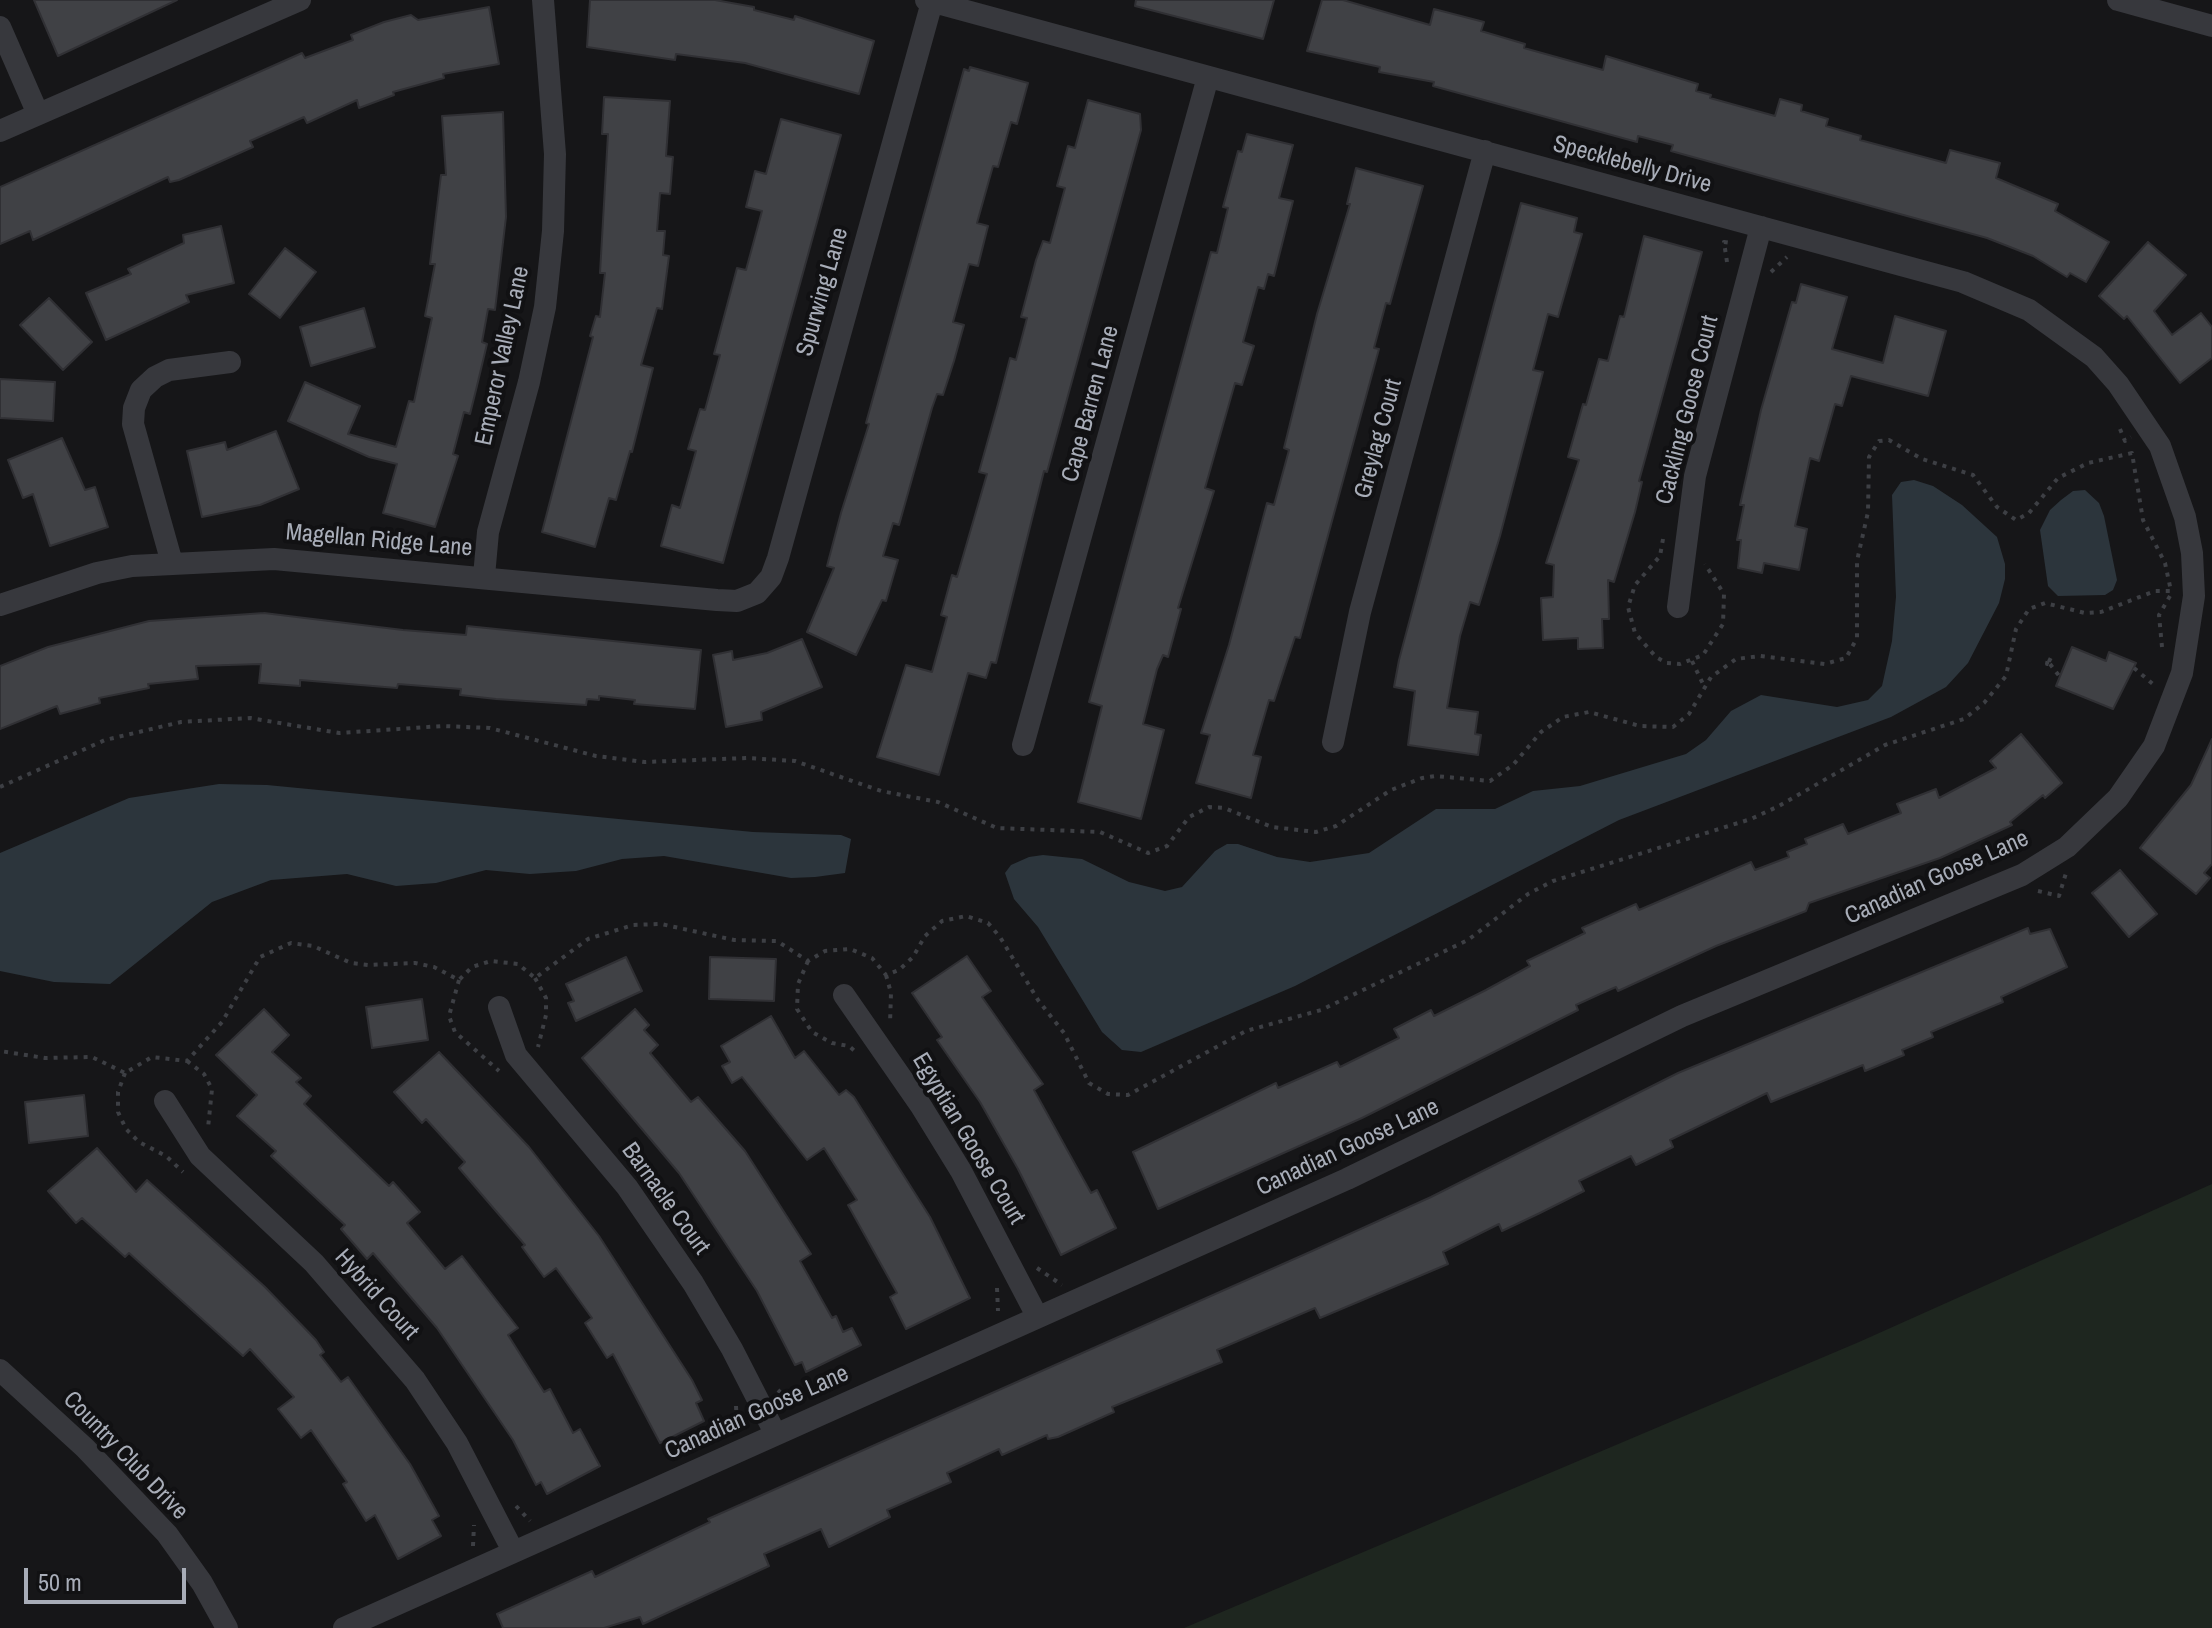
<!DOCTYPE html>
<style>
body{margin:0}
#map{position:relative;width:2212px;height:1628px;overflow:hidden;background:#161618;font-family:"Archivo Narrow",sans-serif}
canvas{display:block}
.scale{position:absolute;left:24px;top:1568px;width:162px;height:36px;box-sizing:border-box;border:4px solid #a8adb8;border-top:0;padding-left:10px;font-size:24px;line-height:28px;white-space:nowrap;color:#a8adb8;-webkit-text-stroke:6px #111113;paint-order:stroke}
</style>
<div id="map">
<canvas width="2212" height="1628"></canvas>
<div class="scale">50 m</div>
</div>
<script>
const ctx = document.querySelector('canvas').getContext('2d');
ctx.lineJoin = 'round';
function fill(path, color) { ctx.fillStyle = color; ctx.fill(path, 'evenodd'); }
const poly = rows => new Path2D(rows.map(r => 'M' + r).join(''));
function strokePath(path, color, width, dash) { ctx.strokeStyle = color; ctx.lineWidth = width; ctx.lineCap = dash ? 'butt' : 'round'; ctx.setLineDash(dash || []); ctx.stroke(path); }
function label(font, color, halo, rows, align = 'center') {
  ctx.font = font + ' "Archivo Narrow",sans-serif'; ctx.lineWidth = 8; ctx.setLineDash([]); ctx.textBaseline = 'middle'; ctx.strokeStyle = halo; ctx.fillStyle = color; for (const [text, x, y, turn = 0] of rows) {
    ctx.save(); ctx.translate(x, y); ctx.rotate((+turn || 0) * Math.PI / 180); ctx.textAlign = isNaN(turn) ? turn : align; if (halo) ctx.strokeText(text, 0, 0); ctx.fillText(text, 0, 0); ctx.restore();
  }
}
const green = poly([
 [2212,1184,2212,1628,1184,1628,1859,1342]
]);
const water = poly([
 [1914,480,1933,486,1962,505,1997,537,2005,564,2005,579,1999,603,1968,663,1946,687,1891,717,1619,820,1295,986,1141,1052,1122,1050,1102,1032,1038,927,1014,899,1005,873,1011,865,1029,857,1043,855,1082,859,1129,882,1165,891,1182,887,1215,851,1227,844,1238,844,1277,857,1310,862,1369,853,1436,809,1495,809,1533,791,1580,786,1686,754,1706,740,1731,711,1761,695,1837,707,1868,700,1882,686,1892,641,1896,597,1892,495,1901,482],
 [2085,490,2099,503,2104,516,2117,580,2113,590,2105,595,2058,596,2048,586,2040,530,2050,510,2061,500,2073,491],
 [219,784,267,785,753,832,841,835,851,839,845,873,815,877,791,878,664,856,622,859,576,871,530,874,486,870,436,883,396,886,347,874,271,880,212,902,110,984,54,982,0,971,0,853,129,798]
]);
const building = poly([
 [34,0,177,0,58,56,34,0],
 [590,0,715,0,754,7,754,10,794,20,795,16,874,41,859,94,745,63,676,54,675,60,587,47,590,0],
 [1136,0,1274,0,1263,39,1135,6,1136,0],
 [1322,0,1343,0,1430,25,1434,9,1484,22,1481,31,1525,44,1524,48,1603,70,1606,56,1698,84,1696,91,1711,95,1710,98,1775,116,1780,99,1802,105,1801,111,1828,119,1826,126,1861,136,1860,140,1946,163,1950,150,2000,163,1996,178,2058,204,2055,211,2109,242,2086,282,2070,273,2067,277,2033,256,1987,238,1671,151,1673,145,1638,136,1637,142,1433,86,1434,82,1379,72,1380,67,1307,51,1322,0],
 [489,7,499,64,443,74,444,78,393,92,394,95,359,108,357,100,307,123,304,117,250,141,253,147,179,180,170,182,168,177,33,240,30,231,0,244,0,187,302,53,305,58,353,40,351,35,384,22,411,15,418,20,489,7],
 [970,67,1028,83,1017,124,1011,122,998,167,993,166,977,223,988,226,978,266,969,264,953,322,964,325,954,361,943,395,937,394,932,408,899,525,893,523,883,556,898,560,886,601,882,600,856,655,807,632,834,568,827,566,841,513,869,424,866,423,964,69,969,71,970,67],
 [604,97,670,101,666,156,673,157,670,194,660,193,657,231,665,231,663,255,669,256,662,309,657,308,641,365,653,368,632,452,630,451,616,500,609,498,595,547,542,532,593,337,590,336,596,316,600,317,605,273,600,273,608,134,602,134,604,97],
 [1088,100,1140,114,1141,130,1047,472,1044,471,996,663,991,662,986,678,968,673,939,775,877,757,906,665,932,672,947,617,941,615,943,608,952,575,957,577,987,474,979,472,998,404,1010,358,1016,360,1027,318,1021,317,1036,260,1043,241,1050,243,1065,188,1057,186,1068,146,1075,148,1088,100],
 [503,112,506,217,495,310,488,309,482,342,487,344,476,390,470,414,464,412,453,454,458,456,435,527,383,513,397,464,369,457,288,421,305,382,360,406,348,434,396,447,409,401,414,402,432,318,425,316,435,264,430,264,441,175,446,175,442,116,503,112],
 [781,119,841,135,723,563,661,546,672,505,680,508,696,451,688,449,700,409,705,410,720,355,714,354,737,268,746,270,762,211,746,207,755,171,766,174,781,119],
 [1247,134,1293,145,1279,198,1293,201,1274,276,1268,274,1264,289,1258,287,1243,342,1254,346,1242,385,1235,383,1205,488,1214,491,1178,608,1181,609,1168,657,1163,655,1157,669,1143,724,1164,730,1141,819,1078,802,1102,706,1089,702,1211,252,1217,253,1228,208,1223,207,1238,151,1242,152,1247,134],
 [1356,168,1423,186,1390,304,1386,303,1374,348,1379,349,1300,638,1295,637,1274,701,1269,700,1253,755,1261,757,1251,798,1196,783,1210,735,1201,733,1229,645,1267,503,1274,505,1289,450,1284,448,1317,314,1350,204,1347,204,1356,168],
 [1521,203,1577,218,1574,232,1582,234,1558,317,1548,314,1533,370,1543,372,1500,536,1479,605,1470,602,1460,636,1447,708,1478,712,1475,734,1481,735,1478,755,1408,745,1415,691,1394,687,1399,660,1521,203],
 [221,226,234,283,186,295,189,302,106,340,86,293,131,274,128,269,184,243,183,235,221,226],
 [1644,236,1702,252,1639,481,1642,482,1635,512,1614,582,1608,580,1609,619,1602,619,1603,648,1578,649,1578,638,1543,640,1541,598,1553,597,1554,565,1546,563,1579,460,1568,457,1583,404,1586,405,1599,359,1608,361,1620,316,1624,317,1644,236],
 [2148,242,2186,275,2154,311,2172,335,2201,313,2212,327,2212,358,2180,383,2127,316,2124,319,2099,296,2148,242],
 [285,248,316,272,280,318,249,294,285,248],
 [1801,284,1847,297,1832,349,1883,363,1895,316,1946,331,1928,396,1851,376,1842,406,1835,404,1819,461,1810,458,1795,526,1807,529,1799,570,1764,563,1762,573,1738,568,1741,540,1737,540,1744,505,1740,505,1761,410,1792,302,1796,303,1801,284],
 [49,298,92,342,63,370,20,325,49,298],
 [364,308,375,347,311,366,300,327,364,308],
 [0,379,55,382,53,421,0,418,0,379],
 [276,431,299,489,260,505,202,517,187,451,225,442,227,450,276,431],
 [62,438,85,490,95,487,108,527,50,546,33,494,23,498,8,460,62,438],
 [264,613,403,630,466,635,467,626,701,650,695,709,634,704,635,700,599,696,599,700,587,699,586,705,496,699,460,695,461,689,398,684,397,688,300,680,300,686,259,683,261,664,196,666,198,679,148,684,149,688,99,698,100,703,60,714,57,706,0,729,0,666,48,647,149,621,264,613],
 [802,639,822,687,761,712,762,720,726,727,713,655,732,651,733,660,767,653,802,639],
 [2072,647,2106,661,2109,652,2136,663,2113,709,2056,686,2072,647],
 [2021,734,2062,783,2045,798,2043,795,2010,822,2012,825,1940,858,1809,903,1806,911,1716,946,1618,991,1616,987,1600,994,1576,1005,1578,1010,1362,1118,1158,1209,1133,1152,1276,1083,1278,1088,1337,1062,1340,1067,1399,1038,1394,1029,1431,1010,1434,1016,1486,990,1530,966,1527,961,1585,933,1582,928,1636,904,1639,910,1751,862,1755,870,1789,857,1787,852,1807,844,1805,839,1843,824,1848,834,1901,813,1897,804,1936,789,1939,798,1996,768,1990,761,2021,734],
 [2212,739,2212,864,2204,873,2210,878,2196,894,2140,848,2191,785,2212,739],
 [2120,870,2157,914,2129,937,2092,893,2120,870],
 [2028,928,2030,934,2050,929,2067,967,2001,997,2003,1002,1931,1032,1933,1037,1902,1050,1904,1055,1865,1071,1863,1065,1771,1102,1767,1093,1670,1140,1673,1147,1665,1151,1636,1165,1631,1156,1579,1181,1584,1191,1540,1213,1502,1231,1499,1224,1443,1252,1448,1264,1320,1318,1315,1308,1217,1350,1222,1362,1112,1407,1114,1412,1058,1437,1048,1439,1047,1435,1002,1455,999,1449,947,1473,951,1482,887,1510,890,1517,829,1547,821,1529,764,1554,769,1566,643,1624,640,1617,604,1628,503,1628,497,1614,592,1571,595,1577,710,1522,708,1519,1310,1252,1431,1197,1678,1073,2028,928],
 [967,956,991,991,982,997,1043,1084,1034,1090,1091,1193,1097,1190,1116,1228,1061,1255,1018,1169,980,1102,937,1040,942,1037,912,993,967,956],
 [626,957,642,991,576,1021,568,1003,574,1001,566,984,626,957],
 [710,957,776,959,774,1001,709,999,710,957],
 [422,999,428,1040,372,1048,366,1007,422,999],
 [264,1009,289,1035,272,1052,301,1078,296,1082,311,1096,304,1104,389,1186,393,1182,420,1212,407,1223,445,1269,462,1256,518,1328,508,1335,544,1392,550,1389,573,1433,580,1429,600,1466,547,1494,541,1482,536,1485,513,1440,437,1328,373,1253,367,1259,341,1229,345,1225,271,1156,276,1151,237,1116,257,1095,216,1055,264,1009],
 [635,1009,649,1025,644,1030,658,1045,650,1053,691,1102,698,1097,745,1151,811,1254,800,1261,832,1318,836,1316,843,1332,852,1328,861,1345,806,1372,802,1362,795,1365,757,1291,679,1173,582,1058,635,1009],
 [771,1016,795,1058,804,1051,839,1095,846,1090,854,1097,930,1217,970,1298,906,1329,890,1297,897,1293,848,1205,857,1200,824,1148,807,1160,742,1077,732,1083,722,1066,730,1062,721,1046,771,1016],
 [439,1052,529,1147,599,1236,692,1380,702,1400,696,1403,704,1421,660,1443,613,1354,607,1358,585,1323,592,1318,556,1268,544,1277,522,1247,525,1245,459,1168,465,1162,426,1119,422,1123,394,1092,439,1052],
 [84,1095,88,1136,29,1143,25,1102,84,1095],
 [97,1148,136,1192,147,1180,265,1287,316,1340,324,1352,320,1355,341,1382,348,1377,410,1464,439,1516,432,1520,441,1536,398,1559,375,1515,366,1521,343,1484,347,1482,311,1430,301,1438,278,1409,294,1397,250,1349,243,1356,129,1253,125,1257,82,1218,76,1223,48,1191,97,1148]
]);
const path = poly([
 [1727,262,1724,242,1731,243],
 [1771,272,1787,257],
 [2120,429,2125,441,2131,437],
 [1663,539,1660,556,1635,585,1628,607,1635,633,1656,657,1667,663,1680,664,1703,655,1723,624,1724,594,1705,564],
 [2162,647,2159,615,2170,596],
 [2048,659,2052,661,2050,664,2047,664,2048,659],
 [1692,661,1704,686],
 [2050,664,2060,677],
 [2134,668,2154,685],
 [0,787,105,740,181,722,250,718,339,733,443,726,490,728,596,756,645,762,747,758,795,761,881,791,938,802,997,828,1100,832,1148,853,1167,846,1189,817,1209,807,1224,808,1272,827,1316,832,1336,826,1391,790,1422,778,1435,776,1490,781,1513,765,1541,732,1563,717,1589,712,1640,726,1673,727,1689,714,1711,677,1736,659,1760,656,1825,664,1846,658,1857,638,1857,561,1868,512,1869,457,1879,441,1889,440,1922,459,1973,475,1997,507,2016,520,2029,513,2058,478,2088,463,2132,453,2143,520,2165,563,2171,591,2155,591,2101,612,2085,613,2045,603,2029,609,2016,629,2006,676,1984,703,1964,719,1885,745,1779,806,1751,819,1553,881,1528,894,1468,940,1321,1010,1246,1031,1128,1095,1108,1094,1089,1083,1064,1033,1038,1000,1000,937,988,923,966,916,942,921,925,936,913,957,899,970,886,975,872,958,850,949,825,951,808,961,777,941,734,940,661,924,633,925,588,939,535,978,518,964,491,961,472,967,459,980,434,967,415,963,368,965,351,963,313,946,291,943,260,957,222,1022,187,1061,152,1057,125,1073,92,1057,45,1058,0,1051],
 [2038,891,2059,896,2066,873],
 [808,961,798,984,797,1009,812,1032,832,1043,849,1046,858,1054],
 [886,975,891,993,890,1024],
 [535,978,546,998,546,1015,538,1047],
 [459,980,449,1016,455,1032,499,1071],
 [187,1061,204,1074,212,1089,208,1128],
 [125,1073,118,1092,118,1112,126,1129,139,1142,166,1156,183,1172],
 [1037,1268,1062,1285],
 [997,1288,998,1311],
 [778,1390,791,1403],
 [736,1406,737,1427],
 [516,1506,530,1521],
 [473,1546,474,1525]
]);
const minor = poly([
 [2118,0,2212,26],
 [0,27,38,114],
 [0,131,300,0],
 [172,563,133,424,134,408,141,390,155,377,169,370,230,362],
 [484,576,488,532,529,382,545,307,553,231,555,154,543,0],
 [0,605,97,573,132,566,274,559,717,600,737,601,757,593,771,577,778,558,932,2],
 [1678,607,1695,476,1761,227],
 [1333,742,1360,612,1485,151],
 [1023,745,1208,77],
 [844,995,921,1106,961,1171,1037,1316],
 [499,1007,516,1055,627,1187,693,1283,732,1349,775,1433],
 [165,1101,200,1156,314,1263,415,1380,457,1443,513,1551],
 [0,1370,85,1448,167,1534,202,1583,227,1628],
 [344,1628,1347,1179,1682,1016,2022,875,2067,847,2118,798,2154,746,2182,673,2194,596,2192,553,2185,517,2160,446,2118,384,2094,357,2029,310,1963,282,926,0]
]);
const streetNames = [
 ["Specklebelly Drive",1632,165,15],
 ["Spurwing Lane",823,292,-74],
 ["Emperor Valley Lane",503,356,-78],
 ["Cape Barren Lane",1091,404,-75],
 ["Cackling Goose Court",1688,410,-76],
 ["Greylag Court",1379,439,-75],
 ["Magellan Ridge Lane",379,541,5],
 ["Canadian Goose Lane",1937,878,-24],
 ["Egyptian Goose Court",968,1139,59],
 ["Canadian Goose Lane",1348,1148,-25],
 ["Barnacle Court",665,1199,54],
 ["Hybrid Court",376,1295,48],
 ["Canadian Goose Lane",757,1413,-24],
 ["Country Club Drive",125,1456,46]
];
fill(green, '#1e261f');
fill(water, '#2c353c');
fill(building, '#404145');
strokePath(building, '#303034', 2);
strokePath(path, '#3d3f44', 4, [4, 6]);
strokePath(minor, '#37383d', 22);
label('24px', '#a8adb8', '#111113', streetNames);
</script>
